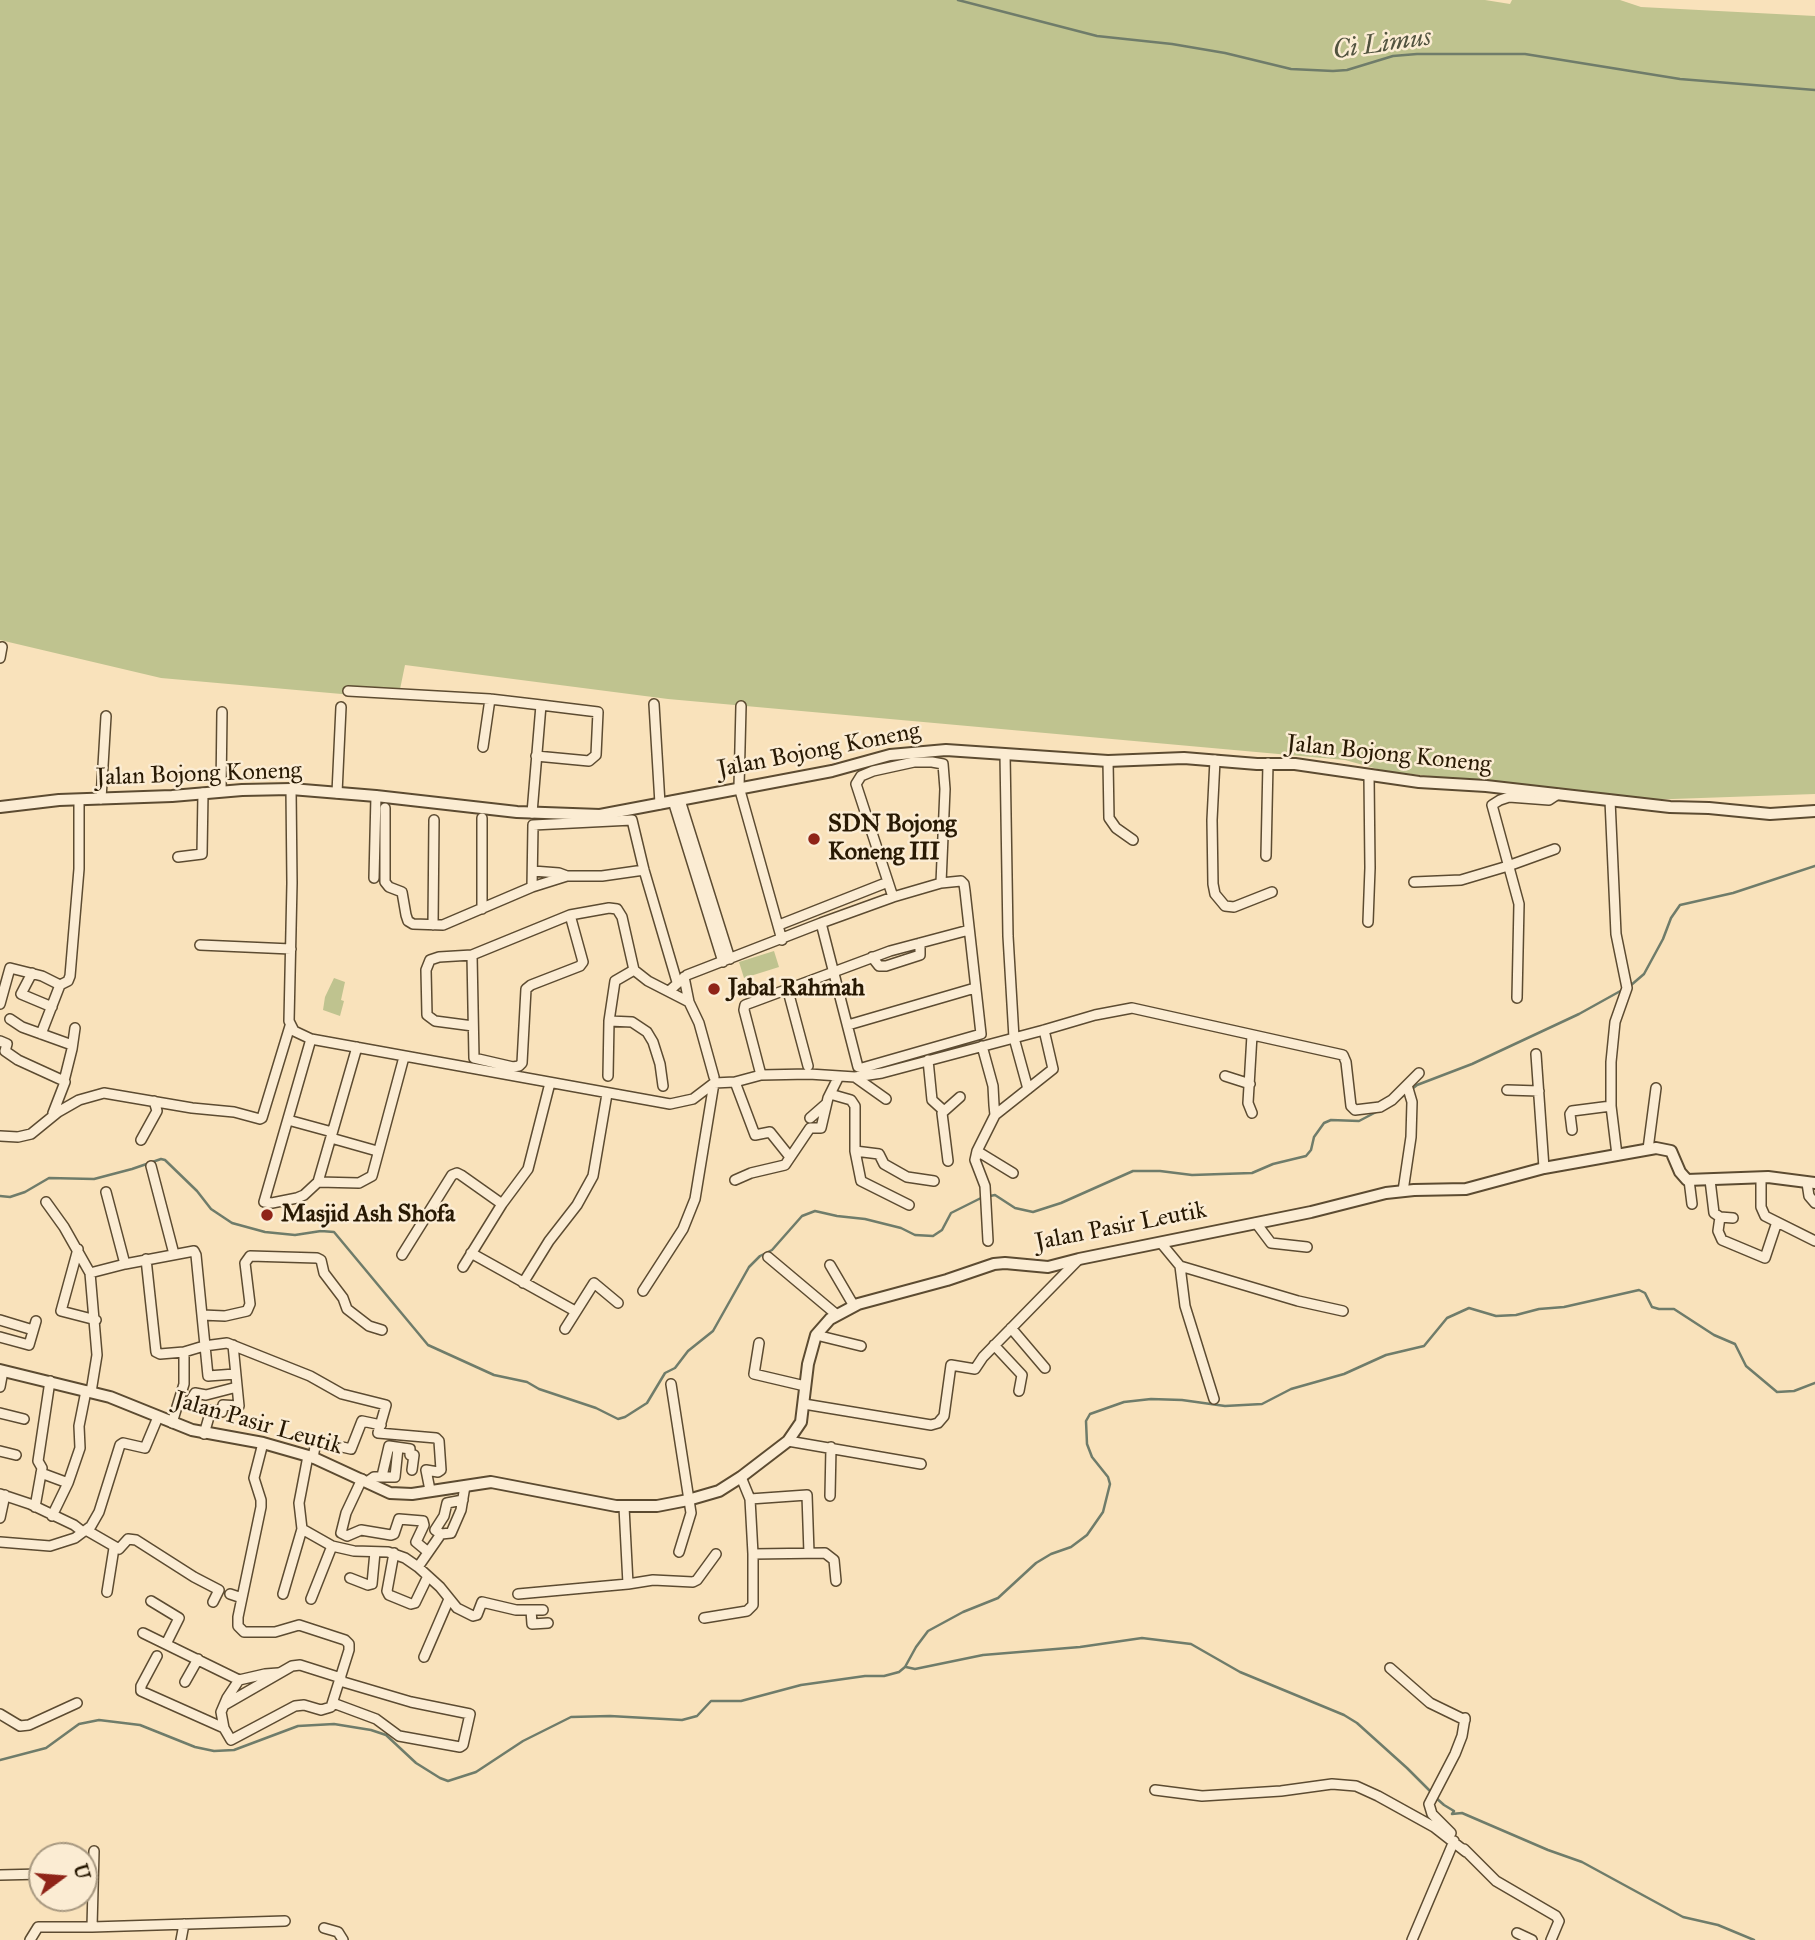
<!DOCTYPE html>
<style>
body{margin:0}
#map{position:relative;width:1815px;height:1940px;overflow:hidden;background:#f9e2bb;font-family:"IM FELL Great Primer",serif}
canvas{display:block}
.north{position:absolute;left:28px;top:1842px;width:70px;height:70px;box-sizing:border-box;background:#fbecd3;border:2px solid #a79880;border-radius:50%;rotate:74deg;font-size:19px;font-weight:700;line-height:28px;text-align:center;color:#281903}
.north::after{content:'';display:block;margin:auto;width:24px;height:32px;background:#8f2418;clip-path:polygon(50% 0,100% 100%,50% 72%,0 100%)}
</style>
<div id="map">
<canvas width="1815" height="1940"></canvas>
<div class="north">U</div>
</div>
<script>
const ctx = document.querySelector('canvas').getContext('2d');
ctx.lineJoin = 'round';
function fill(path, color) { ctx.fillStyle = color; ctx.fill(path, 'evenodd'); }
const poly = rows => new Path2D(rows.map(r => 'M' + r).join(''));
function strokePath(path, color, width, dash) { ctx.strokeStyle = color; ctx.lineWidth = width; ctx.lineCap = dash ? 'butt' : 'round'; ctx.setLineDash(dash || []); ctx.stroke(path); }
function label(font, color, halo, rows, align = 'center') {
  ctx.font = font + ' "IM FELL Great Primer",serif'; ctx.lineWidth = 5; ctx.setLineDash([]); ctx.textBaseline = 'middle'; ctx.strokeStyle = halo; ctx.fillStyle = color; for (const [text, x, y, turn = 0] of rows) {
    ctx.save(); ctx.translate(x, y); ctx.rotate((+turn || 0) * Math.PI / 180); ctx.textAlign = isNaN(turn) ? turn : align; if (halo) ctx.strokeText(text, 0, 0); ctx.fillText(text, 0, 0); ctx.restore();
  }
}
const green = poly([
 [0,0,1485,0,1510,4,1512,0,1620,0,1641,7,1815,16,1815,794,1644,800,1385,771,1345,760,668,699,405,665,398,699,161,678,0,640],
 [774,951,779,967,744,978,739,962],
 [334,978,345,982,341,1000,344,1001,340,1016,323,1010,325,997]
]);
const stream = poly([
 [958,0,1097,36,1172,44,1225,53,1291,69,1333,71,1347,70,1393,56,1417,54,1525,54,1680,79,1815,90],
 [1630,986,1644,974,1663,939,1671,918,1680,905,1733,893,1815,866],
 [1412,1089,1417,1085,1472,1064,1579,1014,1624,989],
 [1395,1102,1407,1093],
 [0,1196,10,1197,25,1192,49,1178,94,1179,132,1169,161,1159,165,1160,197,1191,211,1209,232,1223,265,1232,295,1235,321,1231,334,1232,428,1345,494,1375,527,1382,539,1389,596,1408,618,1419,625,1417,647,1403,665,1373,675,1368,688,1351,713,1331,749,1267,760,1256,772,1250,802,1216,815,1211,837,1216,865,1219,901,1228,915,1235,933,1236,942,1230,951,1213,983,1197],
 [990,1196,995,1195,1015,1208,1033,1212,1061,1203,1133,1171,1160,1171,1192,1175,1252,1173,1273,1164,1306,1156,1311,1150,1314,1137,1324,1123,1331,1120,1359,1121,1380,1110],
 [906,1667,915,1669,983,1655,1080,1647,1142,1638,1191,1644,1240,1672,1344,1715,1357,1723,1407,1768,1431,1792],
 [0,1760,46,1748,79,1724,99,1720,140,1725,195,1747,214,1751,234,1750,298,1726,334,1724,371,1730,386,1735,416,1763,440,1778,448,1781,476,1772,523,1741,571,1717,610,1716,682,1720,697,1716,711,1701,741,1701,801,1685,865,1676,884,1676,899,1672,905,1667,916,1647,928,1631,963,1612,998,1598,1036,1563,1051,1554,1071,1547,1087,1535,1103,1512,1110,1484,1108,1477,1092,1457,1087,1444,1086,1421,1090,1414,1124,1402,1151,1399,1182,1400,1225,1406,1262,1404,1291,1389,1344,1374,1386,1355,1424,1346,1447,1318,1469,1308,1496,1316,1516,1315,1539,1309,1564,1307,1639,1290,1645,1293,1652,1307,1659,1309,1674,1309,1714,1335,1735,1344,1746,1366,1777,1392,1794,1391,1815,1383],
 [1435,1797,1444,1805,1454,1811,1452,1814,1462,1813,1548,1850,1582,1862,1683,1917,1718,1925,1754,1940]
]);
const minor = poly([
 [0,658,2,647],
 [348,691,490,699,541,705,532,813],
 [654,704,660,804],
 [741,706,739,787,782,940],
 [483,747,490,699],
 [1005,754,1008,936,1014,1038,1028,1089],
 [536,756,589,761,596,755,598,712,541,705],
 [1215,760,1212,820,1213,884,1215,894,1225,906,1234,907,1272,892],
 [1108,761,1109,818,1116,828,1133,840],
 [291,789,292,883,289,1021,294,1031,311,1039,670,1104,693,1099,714,1083,735,1082,761,1075,809,1074,855,1077,882,1073,1044,1030,1095,1015,1132,1008,1343,1055,1346,1062,1351,1106,1355,1110,1380,1107,1392,1100,1419,1073],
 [221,791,222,712],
 [337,793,341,707],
 [101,799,106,716],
 [680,800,730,959],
 [1610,800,1616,934,1627,988,1615,1022,1611,1062,1611,1106,1617,1155],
 [673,801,723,962],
 [385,808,385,882,389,887,402,892,406,915,408,921,413,924,443,925,532,887,567,876,602,876,644,870],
 [1266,856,1268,763],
 [178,857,202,854,203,793],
 [533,871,559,873,567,876],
 [374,878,376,796],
 [1414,882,1461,880,1508,866,1555,849],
 [532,887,533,825,632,820,644,870,677,982],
 [893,897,856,784,861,776,873,771,914,762,932,762,943,764,945,789,941,883],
 [482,909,482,818],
 [1368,922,1370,868,1369,776],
 [433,925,434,820],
 [779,925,883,884],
 [200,945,291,949],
 [472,955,474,1058,513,1067,519,1066,522,1063,526,989,531,985,580,966,583,962,570,915],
 [872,957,879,966,886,966,920,955,920,943],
 [634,970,615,981,609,1021,632,1022,647,1032,653,1042,660,1064,663,1086],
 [32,973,21,994,52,1007],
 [684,977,689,1002,699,1023,714,1077],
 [669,991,687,975,821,923,893,897,941,883,961,881,964,884,965,891,981,1034,862,1068,858,1067,821,923],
 [788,991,808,1066],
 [1517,998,1519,904,1492,805,1500,800,1509,797,1549,800,1558,794],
 [0,1004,10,968,42,976,60,985],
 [10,1019,22,1027,72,1045],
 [848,1025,975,988],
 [473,1026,435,1021,427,1015,426,970,430,960,439,957,472,955,570,915,609,908,617,909,622,917,634,970,648,981,689,1002],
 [41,1034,60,985,68,981,70,976,79,869,79,800],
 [311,1039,264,1202,272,1203,297,1198,304,1195,318,1182,357,1047],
 [0,1041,7,1044,5,1051,18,1060,64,1081],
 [982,1046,993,1086,994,1105,995,1115,977,1151,975,1160,985,1186,988,1241],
 [1536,1054,1544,1168],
 [928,1060,932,1100,943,1110],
 [761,1075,744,1010,745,1005,890,951,969,930],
 [608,1076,609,1021],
 [1225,1076,1250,1084],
 [855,1077,886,1099],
 [735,1082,755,1135,770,1132,790,1157],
 [1507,1090,1539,1091],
 [830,1094,851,1100,855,1106,855,1151,861,1181,909,1205],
 [53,1113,65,1082,64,1081,72,1049,75,1028],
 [1252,1113,1248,1103,1252,1035],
 [995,1115,1053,1069,1044,1030],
 [810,1118,826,1104],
 [288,1120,332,1132],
 [1572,1130,1570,1114,1572,1111,1611,1106],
 [0,1136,18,1137,31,1134,58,1112,79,1100,104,1093,192,1108,234,1112,260,1119,262,1118,290,1026],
 [331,1138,377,1151],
 [141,1140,157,1111,154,1101],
 [1648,1149,1656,1088],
 [855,1151,879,1154,884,1164,907,1177,934,1181],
 [977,1151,1013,1173],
 [948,1161,942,1113,960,1097],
 [151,1166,174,1254],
 [1761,1178,1761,1207,1765,1216,1815,1241],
 [735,1180,751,1173,785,1165,810,1128,821,1128,828,1098,839,1076],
 [1689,1180,1692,1204],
 [1710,1180,1714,1213,1720,1217,1733,1218],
 [318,1182,359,1183,372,1176,404,1057],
 [1807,1183,1809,1196,1815,1203],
 [1403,1191,1411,1137,1412,1102,1407,1085],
 [106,1192,125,1264],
 [46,1202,64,1227,90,1273,97,1355,91,1392],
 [1720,1217,1718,1231,1722,1240,1765,1258,1777,1222],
 [1256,1223,1271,1243,1307,1247],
 [1161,1243,1180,1266,1298,1301,1343,1311],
 [78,1249,61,1311,96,1320],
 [471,1253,575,1311],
 [402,1255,452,1175,457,1173,461,1175,502,1204],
 [768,1257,837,1315],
 [146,1259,156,1352,160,1354,184,1352,204,1346,227,1343,310,1376,342,1394,386,1405,378,1433,436,1438,439,1441,441,1470,438,1472,426,1470,430,1490],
 [830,1265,854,1306],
 [1180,1266,1185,1306,1214,1399],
 [463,1267,502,1204,528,1169,550,1083],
 [90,1273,125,1264,194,1251,196,1255,208,1376,235,1374],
 [523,1283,549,1241,577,1205,593,1176,607,1094],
 [643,1291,683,1229,695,1199,714,1083],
 [202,1315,225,1316,247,1311,250,1304,245,1263,250,1256,317,1258,321,1260,324,1273,343,1298,347,1309,369,1326,382,1330],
 [0,1320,33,1330],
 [1011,1328,1045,1368],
 [565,1329,594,1283,618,1303],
 [816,1335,861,1346],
 [0,1337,29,1345,36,1321],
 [759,1343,754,1374,805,1386],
 [994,1345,1022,1375,1019,1391],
 [671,1384,691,1513,679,1552],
 [0,1387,3,1371],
 [192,1398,195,1393,206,1395,237,1387],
 [804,1404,931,1425,938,1423,944,1416,951,1365,975,1369,983,1357,1079,1259],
 [0,1413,24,1419],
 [172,1423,184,1384,184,1352],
 [204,1434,211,1410,222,1412,223,1405,239,1406,233,1345],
 [788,1441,921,1464],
 [0,1451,16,1455],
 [313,1458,316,1441,351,1449,362,1421,381,1425],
 [41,1473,68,1483,80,1448,79,1426,86,1391],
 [382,1476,389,1446,410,1449,410,1455,414,1455,412,1470],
 [362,1479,346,1513,341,1533,347,1536,361,1530,391,1535,394,1534,399,1519,423,1521,424,1525,416,1542,428,1552],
 [367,1482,374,1477,395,1477,398,1448],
 [0,1494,30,1504,74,1525,83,1532],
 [830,1496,831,1447],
 [750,1499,807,1495,809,1553],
 [35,1507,42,1468,38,1461,50,1381],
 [52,1516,68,1483],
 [0,1518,5,1495],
 [302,1529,332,1546,354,1551,388,1552,405,1558,418,1567,440,1587,457,1608,473,1616,477,1615,482,1602,516,1610,543,1610],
 [86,1530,119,1549,128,1539,136,1540,194,1577,219,1590,213,1602],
 [441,1534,435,1530,444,1516,447,1503,463,1500],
 [0,1542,50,1546,75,1538,91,1526,99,1512,120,1445,123,1443,145,1448,158,1417],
 [394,1553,387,1591,389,1595,411,1604,415,1603,428,1576],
 [753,1554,825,1553,834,1560,836,1581],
 [418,1567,441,1534,451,1533,461,1510,465,1486],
 [350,1578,368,1585,372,1584,375,1552],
 [628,1584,653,1580,693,1582,697,1580,716,1554],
 [107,1592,114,1548],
 [230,1594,242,1598],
 [283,1594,302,1529,299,1503,308,1456],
 [518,1594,628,1584,624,1507],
 [311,1599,332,1546],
 [151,1601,179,1618,166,1644],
 [531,1610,532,1624,548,1623],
 [704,1618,747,1611,753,1605,753,1554,750,1499,741,1477],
 [244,1632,275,1632,299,1625,345,1640,349,1644,349,1650,331,1707,321,1710,304,1705,295,1706,231,1740,224,1728,221,1712,227,1698,239,1680,265,1674,278,1673],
 [244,1632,238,1626,238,1617,261,1507,261,1500,254,1478,263,1443],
 [143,1633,239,1680],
 [157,1656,141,1686,141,1691,224,1728],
 [424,1657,449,1599],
 [1390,1668,1430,1703,1465,1720],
 [185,1682,198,1659],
 [333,1703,376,1719,399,1736,460,1747,463,1745,470,1714,411,1702,340,1681],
 [226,1704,292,1666,300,1665,341,1678],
 [0,1714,20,1726,29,1725,77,1703],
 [1155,1790,1202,1796,1281,1791,1332,1784,1356,1786,1378,1796,1434,1827,1466,1852],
 [1451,1833,1432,1814,1429,1804,1455,1754,1462,1736,1465,1718],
 [1464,1849,1496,1881,1556,1916,1559,1921,1551,1940],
 [0,1875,42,1874],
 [92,1927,285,1921],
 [324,1928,338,1932,343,1940],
 [1517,1933,1532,1940],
 [30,1940,38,1927,92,1927,94,1851],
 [181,1940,184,1924],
 [1412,1940,1454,1841]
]);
const tertiary = poly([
 [0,807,59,800,172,796,242,790,291,789,376,796,517,812,600,815,832,771,890,755,946,750,1108,761,1184,758,1257,764,1295,764,1419,782,1486,786,1670,807,1709,808,1770,814,1815,811],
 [0,1370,110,1397,192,1430,263,1443,312,1457,390,1493,412,1494,491,1482,616,1506,657,1506,688,1500,719,1491,741,1477,788,1441,801,1422,808,1364,816,1335,830,1319,858,1304,947,1280,994,1264,1005,1263,1048,1267,1079,1259,1311,1212,1386,1193,1414,1190,1466,1189,1544,1168,1656,1148,1671,1151,1680,1172,1687,1180,1768,1177,1815,1183]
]);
const markers = [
 [814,839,7,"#8f2418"],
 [714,989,7,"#8f2418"],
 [267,1215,7,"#8f2418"]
];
const streetNames = [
 ["Jalan Bojong Koneng",819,751,-11],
 ["Jalan Bojong Koneng",1389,755,6],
 ["Jalan Bojong Koneng",199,775,-2],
 ["Jalan Pasir Leutik",1121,1227,-11],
 ["Jalan Pasir Leutik",258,1424,16]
];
const poiNames = [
 ["SDN Bojong",828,825],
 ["Koneng III",828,853],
 ["Jabal Rahmah",728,989],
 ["Masjid Ash Shofa",281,1215]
];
const waterNames = [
 ["Ci Limus",1382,45,-8]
];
fill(green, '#bfc38f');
strokePath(stream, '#6f7c6a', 2.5);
strokePath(minor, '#5c4b31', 12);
strokePath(tertiary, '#5c4b31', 14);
strokePath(minor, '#fbecd3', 9);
strokePath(tertiary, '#fbecd3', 10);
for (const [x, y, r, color] of markers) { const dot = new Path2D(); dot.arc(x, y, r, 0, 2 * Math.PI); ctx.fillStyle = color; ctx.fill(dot); strokePath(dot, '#fbecd3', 2.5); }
label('24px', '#281903', '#fbecd3', streetNames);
label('bold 24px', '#281903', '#fbecd3', poiNames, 'left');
label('italic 26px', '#51533f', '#fbecd3', waterNames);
</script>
